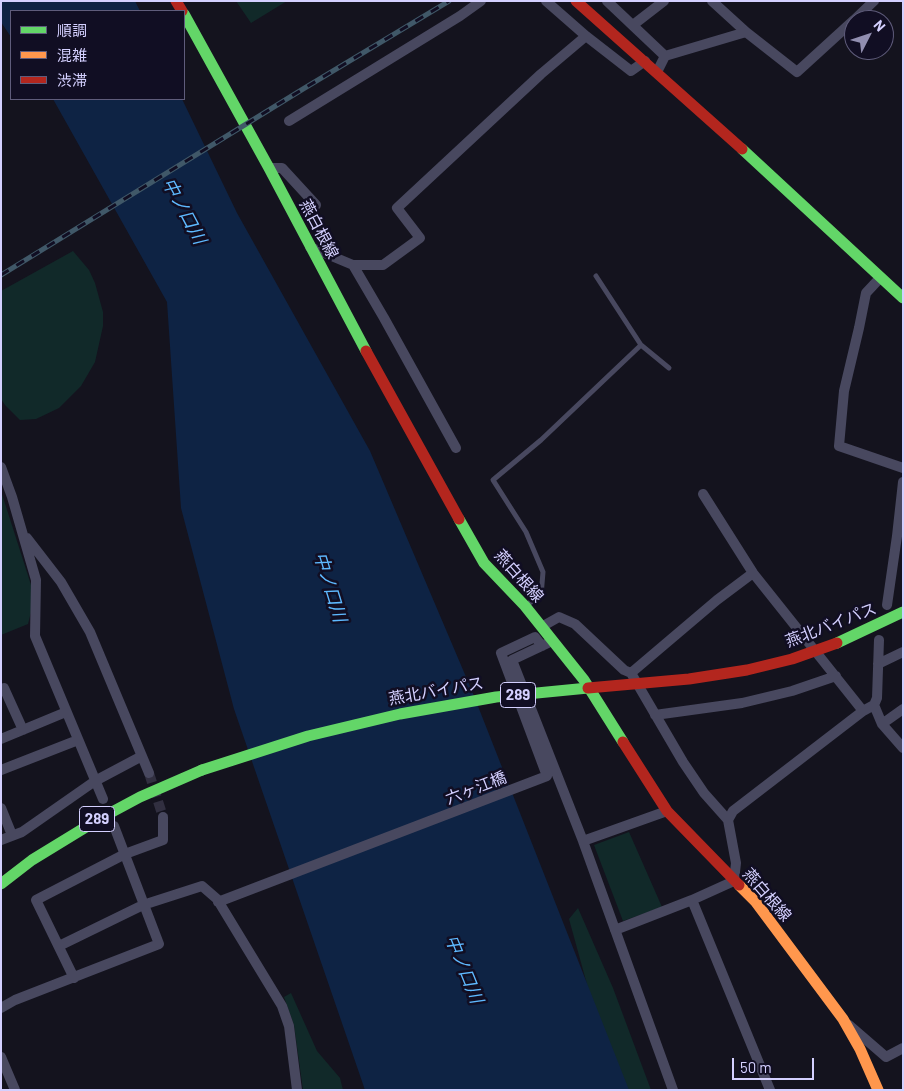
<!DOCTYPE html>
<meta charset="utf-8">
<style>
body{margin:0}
#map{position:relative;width:904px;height:1091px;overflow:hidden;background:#14131e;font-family:Barlow,"Noto Sans JP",sans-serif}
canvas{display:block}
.frame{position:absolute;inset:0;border:2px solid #d4d0ff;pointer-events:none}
.legend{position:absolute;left:10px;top:10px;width:175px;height:90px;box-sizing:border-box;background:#110e23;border:1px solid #5f5c7b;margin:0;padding:6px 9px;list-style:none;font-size:15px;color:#d4d0ff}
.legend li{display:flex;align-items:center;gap:10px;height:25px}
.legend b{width:25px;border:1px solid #5f5c7b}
.north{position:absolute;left:844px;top:10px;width:50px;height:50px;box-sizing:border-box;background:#110e23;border:1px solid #5f5c7b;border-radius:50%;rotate:49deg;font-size:14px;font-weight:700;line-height:20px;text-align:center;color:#d4d0ff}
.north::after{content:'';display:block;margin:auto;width:18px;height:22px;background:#918eb0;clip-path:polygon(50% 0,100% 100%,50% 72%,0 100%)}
.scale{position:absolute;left:732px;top:1058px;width:82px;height:22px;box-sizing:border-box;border:2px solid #d4d0ff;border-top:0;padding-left:6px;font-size:15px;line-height:18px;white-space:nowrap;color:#d4d0ff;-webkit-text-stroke:4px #110e23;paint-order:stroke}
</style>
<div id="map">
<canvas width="904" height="1091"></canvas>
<div class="frame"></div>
<ul class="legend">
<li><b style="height:6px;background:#63d668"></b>順調</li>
<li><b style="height:6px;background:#ff974d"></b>混雑</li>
<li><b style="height:6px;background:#b3261e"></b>渋滞</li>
</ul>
<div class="north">N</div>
<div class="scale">50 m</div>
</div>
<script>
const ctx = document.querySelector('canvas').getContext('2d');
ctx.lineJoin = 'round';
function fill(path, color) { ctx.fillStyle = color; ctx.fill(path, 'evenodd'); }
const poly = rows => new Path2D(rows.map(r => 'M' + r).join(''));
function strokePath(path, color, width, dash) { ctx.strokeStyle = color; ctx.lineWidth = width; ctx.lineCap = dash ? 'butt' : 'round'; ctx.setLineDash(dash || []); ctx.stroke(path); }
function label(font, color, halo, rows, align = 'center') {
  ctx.font = font + ' Barlow,"Noto Sans JP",sans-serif'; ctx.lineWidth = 5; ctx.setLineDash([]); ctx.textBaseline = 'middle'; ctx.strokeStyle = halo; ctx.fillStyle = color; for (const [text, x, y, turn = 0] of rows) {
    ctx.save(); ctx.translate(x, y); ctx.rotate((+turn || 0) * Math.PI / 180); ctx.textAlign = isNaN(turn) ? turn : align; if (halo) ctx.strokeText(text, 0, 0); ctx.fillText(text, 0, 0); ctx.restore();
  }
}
const green = poly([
 [236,1,287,1,251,23],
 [73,251,89,270,95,283,103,312,103,326,95,362,81,386,59,408,36,419,20,420,5,405,1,399,1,291],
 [1,491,32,588,31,612,28,624,1,635],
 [629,832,662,907,623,921,594,845],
 [578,908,613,988,651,1090,623,1090,596,1017,569,919],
 [291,993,317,1051,340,1078,343,1090,303,1090,294,1025,284,997]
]);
const water = poly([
 [1,1,135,1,140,11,11,11,11,37,1,22],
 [53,99,182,99,237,213,370,451,472,691,629,1090,365,1090,234,709,181,508,167,302]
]);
const streetTunnel = poly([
 [149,773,163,817]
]);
const lane = poly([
 [596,276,641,345,669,368],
 [526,605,541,596,543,572,526,532,493,480,541,440,641,345]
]);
const street = poly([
 [546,1,586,36,631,71,645,61],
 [607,1,665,56,657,72],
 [712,1,746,32],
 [854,20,874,1],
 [633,25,664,1],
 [665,56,746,32,797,72,854,20],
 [289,121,460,16,481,1],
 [269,168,282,168,316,205],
 [310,247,353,265,383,265,420,238,397,208,541,74,586,36],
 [353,265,384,318,456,448],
 [880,278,866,293,859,328,844,391,839,446,903,468],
 [1,467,12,497,36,580,35,636,103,799],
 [703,494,753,573,863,711],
 [27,538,61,582,90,632,149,773],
 [887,605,897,536,903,482],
 [543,626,559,617,575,624,624,670,631,673,683,762,704,793,728,820,736,863,734,881,692,900,615,930],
 [879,640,877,698,874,705,882,724,903,748],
 [548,643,512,660,583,841,673,1090],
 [878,664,903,652],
 [631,673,717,600,753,573],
 [4,688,23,730],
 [655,715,742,703,792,691,836,676],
 [882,724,903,709],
 [1,739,66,712],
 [1,770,78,740],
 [1,808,12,835],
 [728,820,733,811,863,711,874,705],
 [1,840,22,832,95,781,142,756],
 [583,841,667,811],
 [692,900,770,1090],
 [218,902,547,776,501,653,535,637,542,646],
 [59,946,143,905,202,886,217,899,282,1006,289,1026,297,1090],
 [74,978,36,900,125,854,163,840,163,817],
 [1,1008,15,1000,159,944,114,826],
 [849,1025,886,1057,903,1048],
 [1,1057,15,1090]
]);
const fast = poly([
 [184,14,269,168,366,351],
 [742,149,903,298],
 [459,519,484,563,525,606,584,680,623,742],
 [837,643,903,612],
 [1,884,32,860,99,819,140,797,202,770]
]);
const slow = poly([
 [739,885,755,901,843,1019,860,1049,878,1090]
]);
const jam = poly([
 [176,1,182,11],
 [576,1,742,149],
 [366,351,459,519],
 [623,742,667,811,739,885]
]);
const rail = poly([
 [1,275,303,89,449,1]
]);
const fastBridge = poly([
 [202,770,308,736,400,714,496,697,588,688]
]);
const jamBridge = poly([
 [588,688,689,679,747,670,792,659,837,643]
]);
const shields = [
 [518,695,35],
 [97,819,35]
];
const shieldNames = [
 ["289",518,695],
 ["289",97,819]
];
const streetNames = [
 ["燕白根線",319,229,62],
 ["燕白根線",519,576,48],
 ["燕北バイパス",831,625,-21],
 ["燕北バイパス",436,691,-10],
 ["六ヶ江橋",476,788,-21],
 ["燕白根線",767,895,49]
];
const waterNames = [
 ["中ノ口川",184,211,62],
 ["中ノ口川",330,587,73],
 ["中ノ口川",464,969,68]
];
fill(green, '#112929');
fill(water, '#0e2344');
strokePath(streetTunnel, '#312f40', 10, [10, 5]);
strokePath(lane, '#48485f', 5);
strokePath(street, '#48485f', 10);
strokePath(fast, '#63d668', 11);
strokePath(slow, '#ff974d', 11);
strokePath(jam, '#b3261e', 11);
strokePath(rail, '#405868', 5);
strokePath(rail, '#110e23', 3, [9]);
strokePath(fastBridge, '#63d668', 11);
strokePath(jamBridge, '#b3261e', 11);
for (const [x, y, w] of shields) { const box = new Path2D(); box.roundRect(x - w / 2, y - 12.5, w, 25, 4); ctx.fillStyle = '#110e23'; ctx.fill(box); strokePath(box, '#d4d0ff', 1); }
label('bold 15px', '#d4d0ff', null, shieldNames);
label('16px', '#d4d0ff', '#110e23', streetNames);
label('italic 18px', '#5eb9ff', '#110e23', waterNames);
</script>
